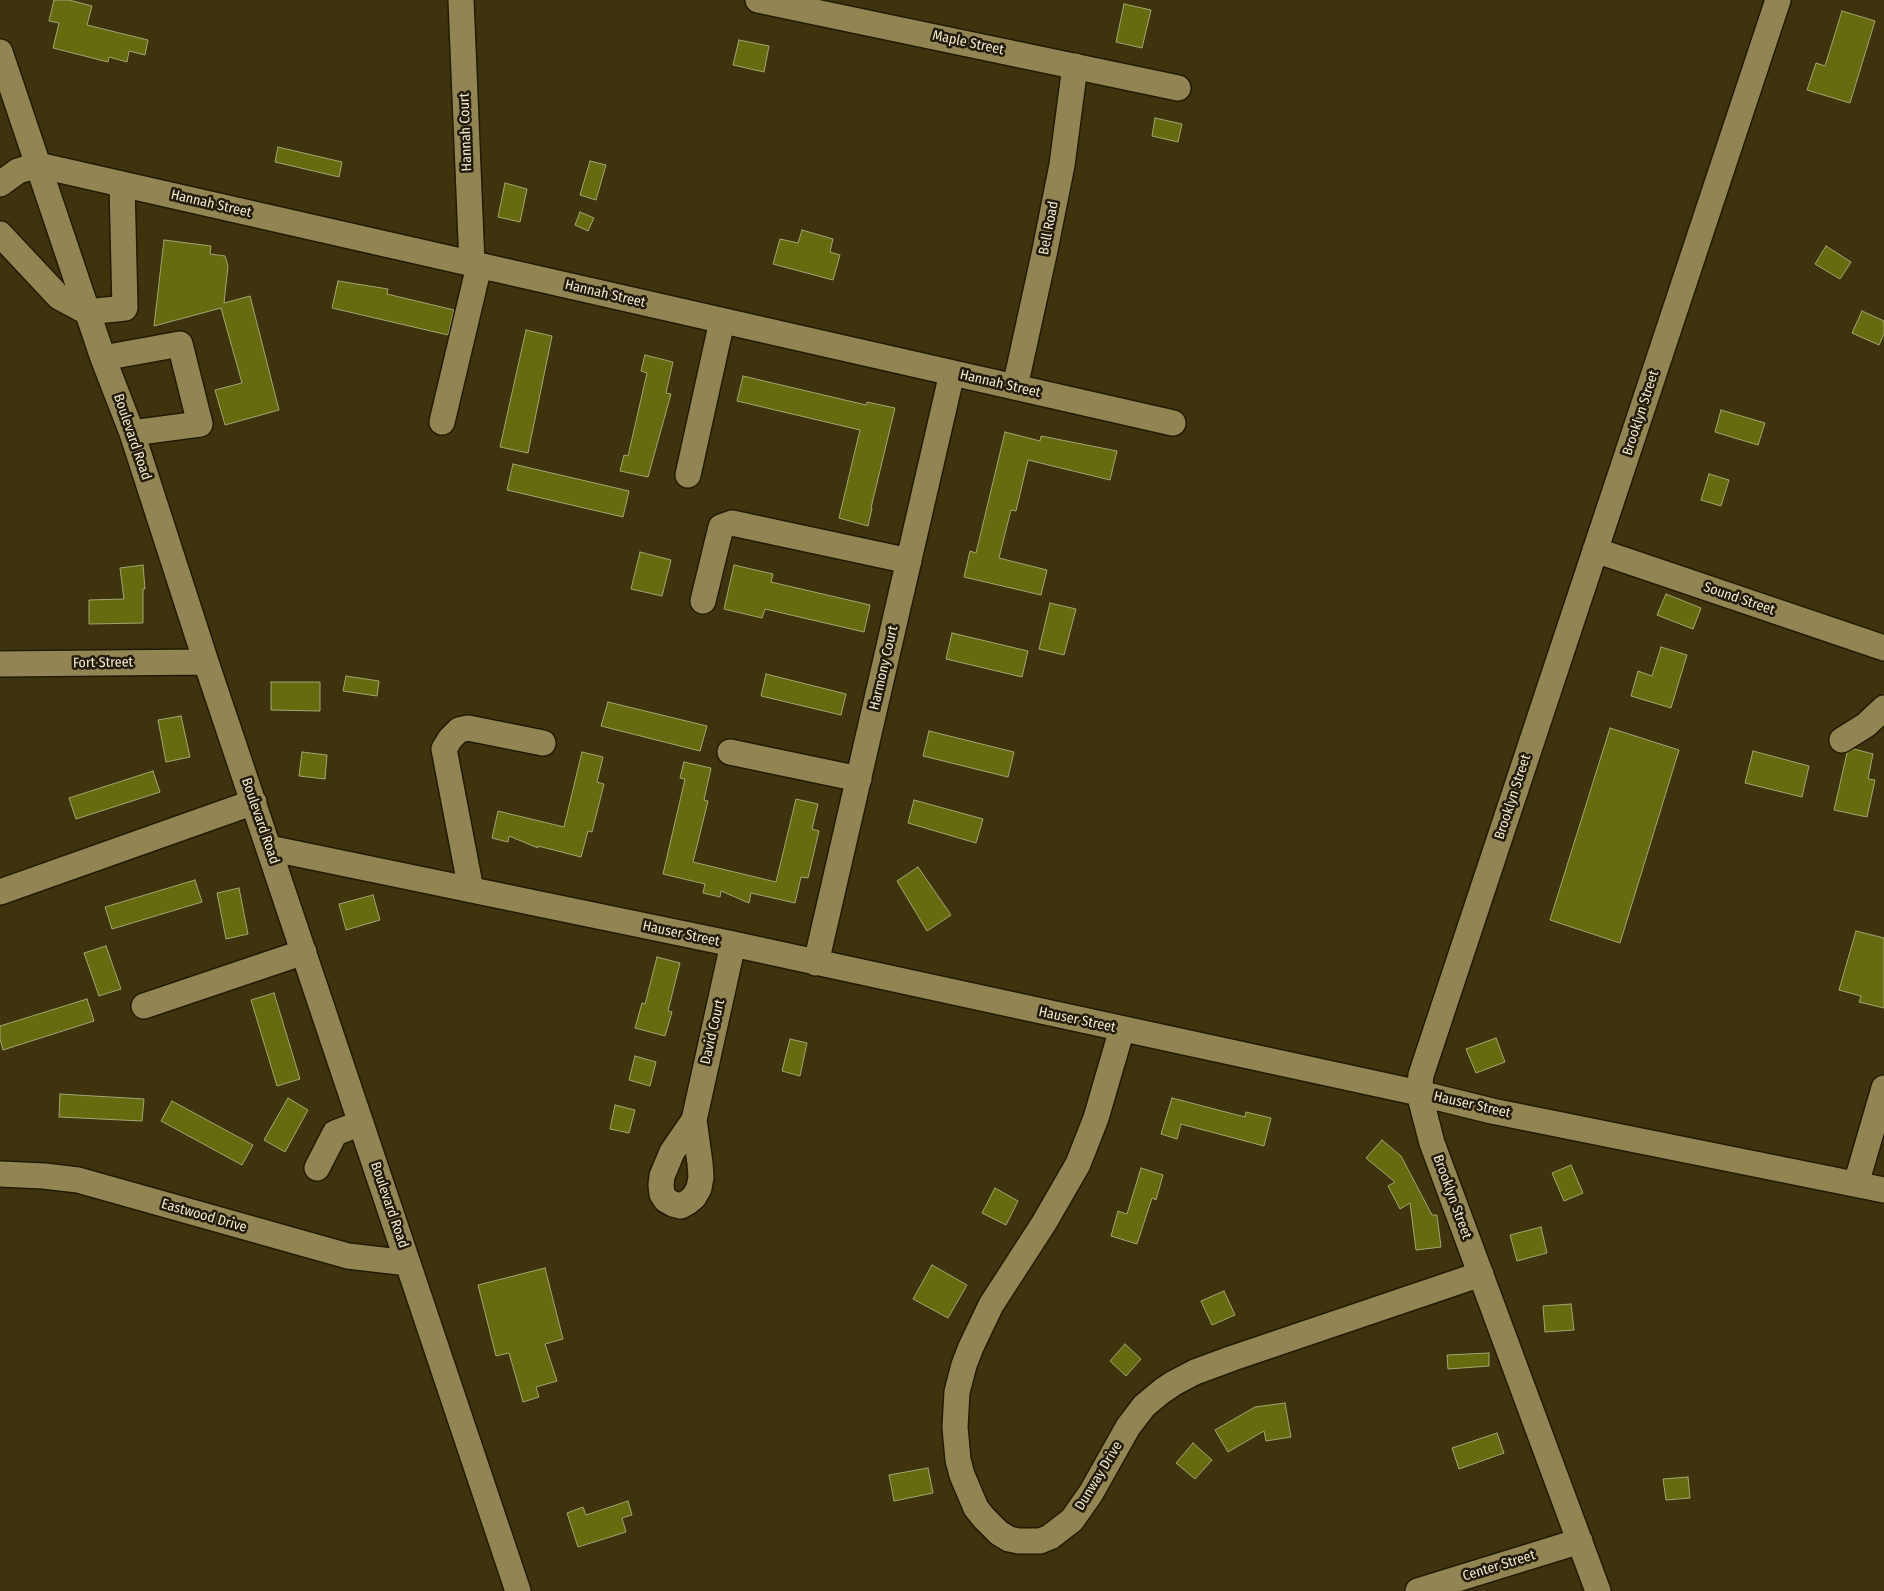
<!DOCTYPE html>
<style>
body{margin:0}
canvas{display:block;background:#3e330d}
</style>
<canvas width="1884" height="1591"></canvas>
<script>
const ctx = document.querySelector('canvas').getContext('2d');
ctx.lineJoin = 'round';
function fill(path, color) { ctx.fillStyle = color; ctx.fill(path, 'evenodd'); }
const poly = rows => new Path2D(rows.map(r => 'M' + r).join(''));
function strokePath(path, color, width, dash) { ctx.strokeStyle = color; ctx.lineWidth = width; ctx.lineCap = dash ? 'butt' : 'round'; ctx.setLineDash(dash || []); ctx.stroke(path); }
function label(font, color, halo, rows, align = 'center') {
  ctx.font = font + ' "Fira Sans Condensed",sans-serif'; ctx.lineWidth = 5; ctx.setLineDash([]); ctx.textBaseline = 'middle'; ctx.strokeStyle = halo; ctx.fillStyle = color; for (const [text, x, y, turn = 0] of rows) {
    ctx.save(); ctx.translate(x, y); ctx.rotate((+turn || 0) * Math.PI / 180); ctx.textAlign = isNaN(turn) ? turn : align; if (halo) ctx.strokeText(text, 0, 0); ctx.fillText(text, 0, 0); ctx.restore();
  }
}
const building = poly([
 [54,0,69,0,92,6,87,25,148,40,145,55,129,51,127,62,109,57,108,62,53,48,59,23,49,21,54,0],
 [1124,4,1151,10,1142,48,1116,42,1124,4],
 [1842,11,1875,21,1850,103,1807,90,1816,63,1825,66,1842,11],
 [739,40,769,46,764,72,733,65,739,40],
 [1155,118,1182,124,1178,142,1152,136,1155,118],
 [278,147,342,162,339,177,275,162,278,147],
 [590,161,606,165,596,200,580,195,590,161],
 [505,183,527,189,520,222,498,217,505,183],
 [580,212,594,218,588,231,575,225,580,212],
 [802,230,833,239,830,252,840,255,833,280,773,264,780,239,798,243,802,230],
 [164,240,211,246,210,254,225,256,228,266,224,303,250,296,279,410,225,425,215,390,242,383,221,308,154,326,164,240],
 [1826,246,1851,262,1840,279,1815,264,1826,246],
 [338,281,388,289,387,294,454,310,448,335,332,308,338,281],
 [1862,311,1884,321,1884,334,1879,345,1852,333,1862,311],
 [526,330,552,336,528,453,500,447,526,330],
 [645,355,673,362,666,393,671,394,648,477,620,471,624,455,628,456,647,373,641,371,645,355],
 [743,376,866,405,867,402,895,408,871,508,872,508,868,526,839,518,860,430,737,401,743,376],
 [1721,410,1765,423,1758,445,1715,432,1721,410],
 [1005,432,1040,441,1041,436,1117,451,1110,480,1028,460,1016,511,1011,510,999,558,1047,570,1041,595,964,577,970,551,976,553,1005,432],
 [513,464,629,491,623,517,507,490,513,464],
 [1709,474,1729,480,1721,506,1701,500,1709,474],
 [640,552,671,560,662,596,631,589,640,552],
 [143,565,145,589,143,589,143,623,89,624,89,600,124,599,120,568,143,565],
 [734,565,773,574,771,582,870,605,864,632,765,609,762,618,724,609,734,565],
 [1666,594,1701,608,1693,629,1657,615,1666,594],
 [1050,603,1076,609,1064,655,1039,649,1050,603],
 [952,633,1028,651,1022,677,946,659,952,633],
 [1661,647,1687,655,1671,708,1631,696,1638,671,1652,676,1661,647],
 [766,674,846,694,841,715,761,696,766,674],
 [346,676,379,681,377,696,343,691,346,676],
 [271,682,320,682,320,711,271,710,271,682],
 [608,702,707,726,700,751,601,726,608,702],
 [181,716,190,757,166,762,158,720,181,716],
 [1610,728,1679,750,1620,943,1550,920,1610,728],
 [929,731,1014,752,1008,777,923,756,929,731],
 [1854,749,1873,754,1868,779,1875,780,1867,817,1834,810,1847,753,1854,749],
 [1753,751,1809,766,1802,797,1745,783,1753,751],
 [302,752,327,755,325,779,299,776,302,752],
 [582,752,603,757,597,782,604,784,592,832,588,831,581,857,538,846,538,848,509,836,508,842,492,838,498,811,564,827,582,752],
 [684,762,711,768,704,800,708,801,693,862,776,882,796,799,818,804,812,829,819,831,808,878,801,877,795,903,751,893,749,903,721,891,720,897,703,893,705,884,663,874,685,779,680,778,684,762],
 [153,771,160,792,76,819,69,798,153,771],
 [914,800,983,819,976,843,908,823,914,800],
 [918,867,951,915,927,931,897,881,918,867],
 [195,880,202,902,112,929,105,907,195,880],
 [239,888,248,934,226,939,217,893,239,888],
 [373,895,380,920,346,930,339,904,373,895],
 [1856,931,1884,938,1884,1008,1859,1002,1861,996,1839,990,1856,931],
 [106,946,121,989,99,996,84,953,106,946],
 [657,957,680,963,668,1011,672,1012,665,1036,635,1028,642,1003,645,1004,657,957],
 [274,993,300,1079,277,1086,251,1000,274,993],
 [87,999,94,1021,3,1050,0,1039,0,1026,87,999],
 [1496,1038,1505,1062,1476,1073,1466,1049,1496,1038],
 [790,1039,807,1043,800,1076,782,1071,790,1039],
 [635,1056,656,1062,650,1086,629,1080,635,1056],
 [60,1094,144,1099,142,1121,59,1117,60,1094],
 [288,1098,308,1110,285,1152,264,1140,288,1098],
 [1172,1098,1245,1117,1246,1112,1271,1118,1264,1146,1181,1124,1177,1139,1161,1134,1172,1098],
 [172,1101,253,1145,242,1165,161,1121,172,1101],
 [615,1105,635,1110,629,1133,610,1129,615,1105],
 [1382,1140,1401,1156,1432,1215,1437,1215,1441,1247,1416,1250,1410,1203,1400,1209,1388,1186,1395,1182,1366,1158,1382,1140],
 [1571,1165,1583,1193,1564,1201,1552,1173,1571,1165],
 [1141,1168,1163,1175,1156,1200,1152,1198,1137,1244,1111,1236,1118,1211,1127,1214,1141,1168],
 [995,1188,1018,1201,1006,1225,982,1213,995,1188],
 [1541,1227,1547,1253,1517,1261,1510,1235,1541,1227],
 [932,1265,967,1285,948,1318,913,1299,932,1265],
 [545,1268,563,1339,545,1344,557,1381,536,1387,539,1397,523,1402,509,1353,496,1356,478,1285,545,1268],
 [1224,1291,1235,1315,1212,1325,1201,1301,1224,1291],
 [1571,1304,1574,1330,1545,1332,1543,1306,1571,1304],
 [1125,1344,1141,1359,1126,1376,1110,1361,1125,1344],
 [1489,1353,1489,1366,1448,1369,1447,1355,1489,1353],
 [1285,1403,1291,1437,1266,1441,1264,1431,1228,1452,1215,1430,1255,1407,1285,1403],
 [1497,1433,1504,1453,1459,1469,1452,1448,1497,1433],
 [1193,1443,1212,1460,1195,1479,1176,1463,1193,1443],
 [928,1468,933,1493,894,1501,889,1475,928,1468],
 [1688,1477,1690,1498,1666,1500,1663,1479,1688,1477],
 [628,1501,632,1515,622,1518,626,1532,578,1547,567,1513,583,1507,586,1515,628,1501]
]);
const minor = poly([
 [461,0,472,264],
 [758,0,1178,88],
 [0,52,103,358,132,433,206,662,518,1591],
 [0,184,18,171,38,165,1173,423],
 [0,234,59,297,87,312,125,308,122,184],
 [103,358,180,344,200,424,132,433],
 [1015,387,1045,250,1062,165,1075,66],
 [442,422,479,266],
 [688,475,722,321],
 [1595,550,1884,648],
 [703,601,721,527,732,523,909,561],
 [0,664,206,662],
 [1842,740,1866,725,1884,708],
 [730,752,859,779],
 [269,848,733,944,1419,1093,1492,1111,1884,1190],
 [471,890,444,749,450,739,459,730,468,728,543,743],
 [0,892,254,802],
 [816,963,952,373],
 [144,1006,304,952],
 [1122,1029,1096,1118,1078,1164,1044,1223,991,1305,971,1347,964,1365,957,1392,955,1427,958,1460,962,1475,976,1508,984,1518,999,1533,1009,1539,1019,1541,1040,1541,1050,1537,1072,1520,1091,1493,1128,1427,1144,1406,1162,1391,1174,1383,1195,1372,1233,1358,1481,1274],
 [694,1120,700,1163,701,1177,699,1188,694,1197,688,1202,681,1206,673,1204,666,1200,662,1194,661,1185,662,1176,672,1152,694,1120],
 [694,1120,733,944],
 [317,1168,335,1133,361,1123],
 [0,1174,44,1176,78,1180,348,1256,408,1263],
 [1856,1184,1884,1088],
 [1418,1591,1580,1541],
 [1598,1591,1432,1143,1419,1093,1421,1075,1778,0]
]);
const streetNames = [
 ["Maple Street",968,43,12],
 ["Hannah Court",466,132,-92],
 ["Hannah Street",211,204,13],
 ["Bell Road",1049,228,-79],
 ["Hannah Street",605,294,13],
 ["Hannah Street",1000,384,13],
 ["Brooklyn Street",1641,413,-72],
 ["Boulevard Road",132,437,71],
 ["Sound Street",1739,599,19],
 ["Fort Street",103,663,-1],
 ["Harmony Court",884,668,-77],
 ["Brooklyn Street",1513,797,-72],
 ["Boulevard Road",260,821,71],
 ["Hauser Street",681,934,12],
 ["Hauser Street",1077,1020,12],
 ["David Court",713,1032,-77],
 ["Hauser Street",1472,1105,13],
 ["Brooklyn Street",1452,1197,70],
 ["Boulevard Road",389,1205,71],
 ["Eastwood Drive",204,1216,16],
 ["Dunway Drive",1099,1476,-59],
 ["Center Street",1499,1566,-17]
];
fill(building, '#666b0f');
strokePath(building, '#a0a673', 1);
strokePath(minor, '#221b02', 28);
strokePath(minor, '#938553', 25);
label('14px', '#f1e9cf', '#211b07', streetNames);
</script>
